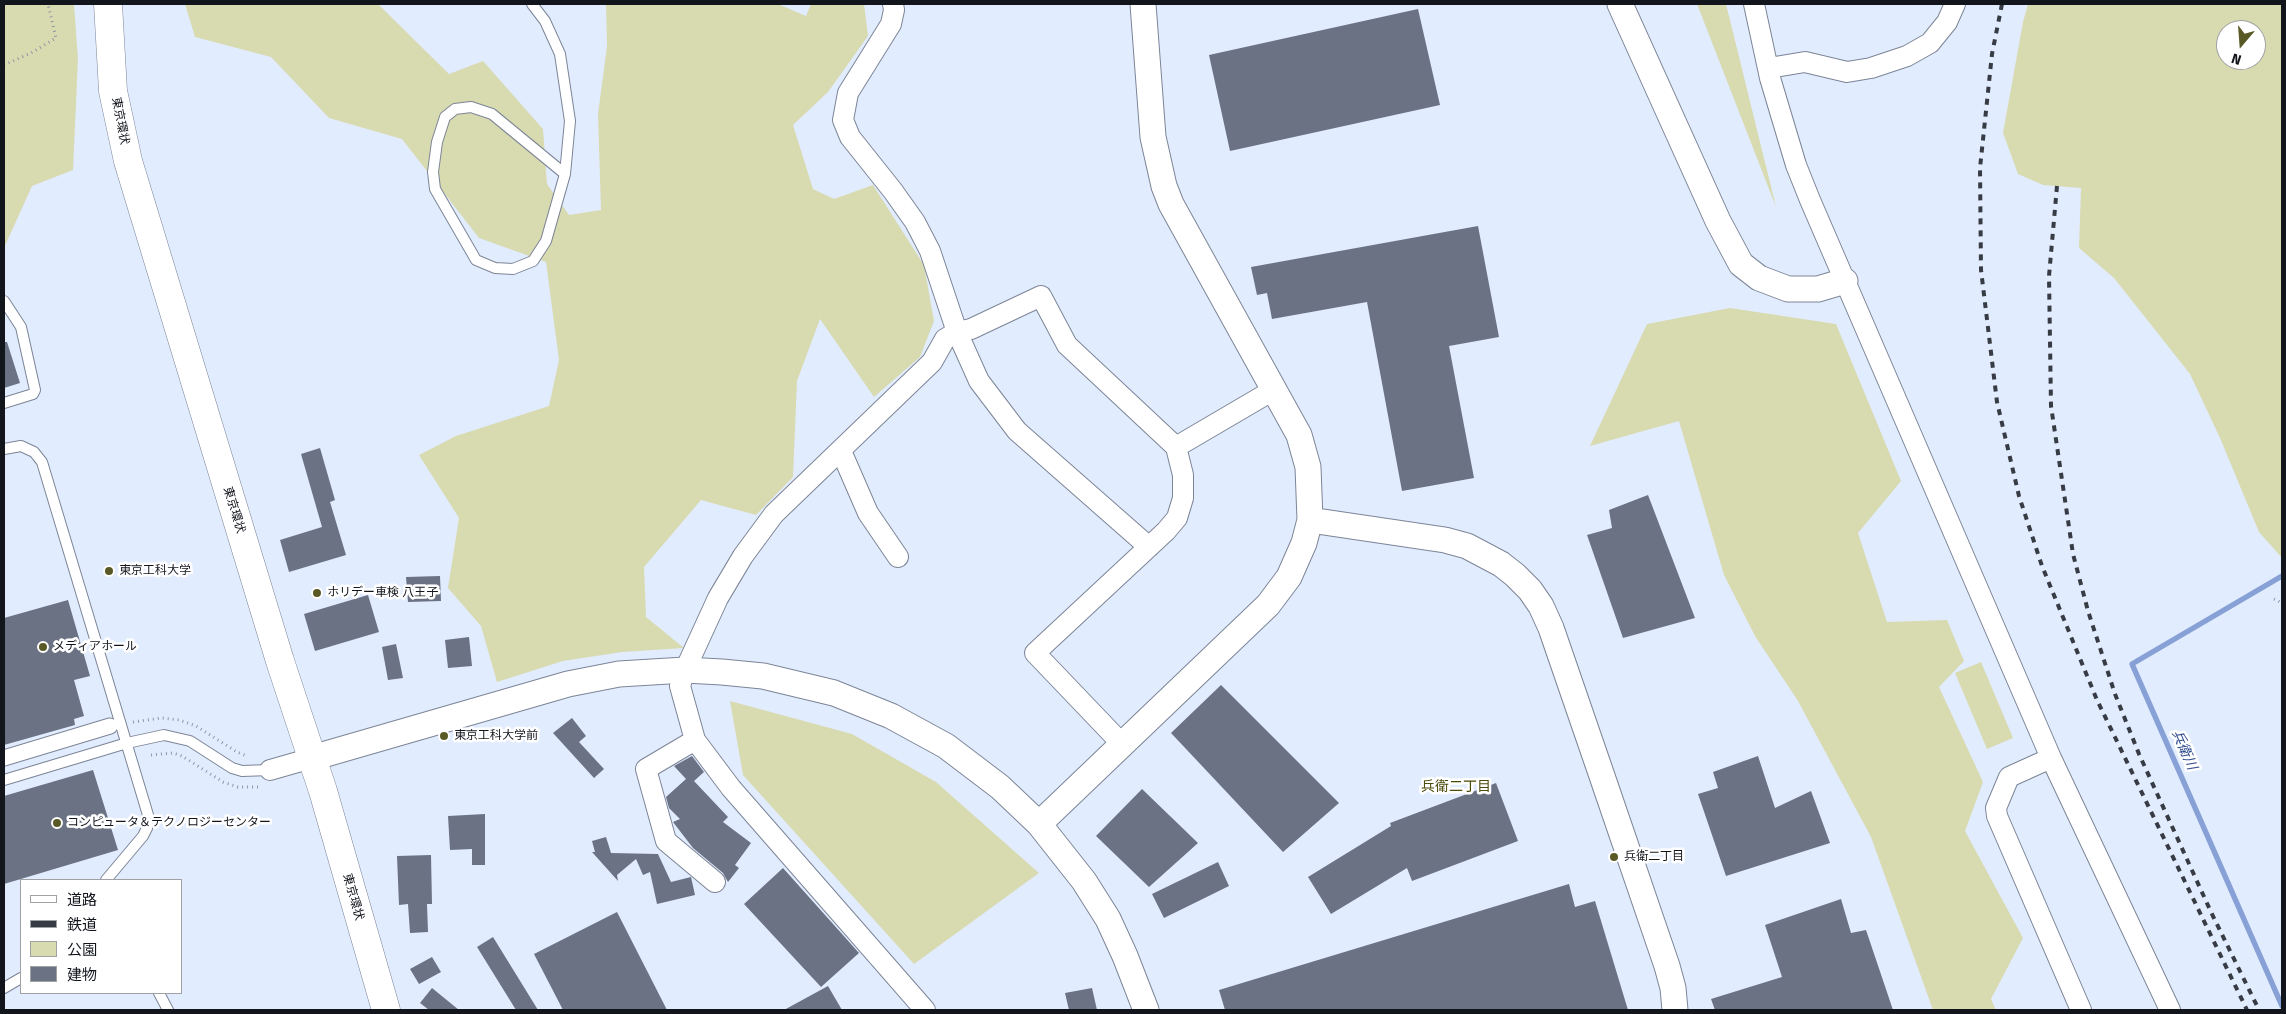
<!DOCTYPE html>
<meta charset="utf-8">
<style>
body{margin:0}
#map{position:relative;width:2286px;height:1014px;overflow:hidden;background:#e2ecff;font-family:"Fira Sans","Noto Sans JP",sans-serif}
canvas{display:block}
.frame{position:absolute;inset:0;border:5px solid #12151c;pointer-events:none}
.legend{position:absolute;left:20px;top:879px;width:162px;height:115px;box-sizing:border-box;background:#fff;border:1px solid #a0a1a4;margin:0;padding:6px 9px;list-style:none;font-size:15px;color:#12151c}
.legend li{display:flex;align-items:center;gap:10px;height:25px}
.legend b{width:25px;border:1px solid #a0a1a4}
.north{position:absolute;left:2216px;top:20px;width:50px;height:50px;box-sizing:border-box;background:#fff;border:1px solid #a0a1a4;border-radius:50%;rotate:198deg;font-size:14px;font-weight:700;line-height:20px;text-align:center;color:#12151c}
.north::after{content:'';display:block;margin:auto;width:18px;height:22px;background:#595926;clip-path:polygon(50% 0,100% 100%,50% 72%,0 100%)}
</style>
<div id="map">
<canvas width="2286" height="1014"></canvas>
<div class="frame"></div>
<ul class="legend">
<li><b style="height:6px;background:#fff"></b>道路</li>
<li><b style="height:6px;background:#373b44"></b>鉄道</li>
<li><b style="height:14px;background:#d8dab0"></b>公園</li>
<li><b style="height:14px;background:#6a7283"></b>建物</li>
</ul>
<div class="north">N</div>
</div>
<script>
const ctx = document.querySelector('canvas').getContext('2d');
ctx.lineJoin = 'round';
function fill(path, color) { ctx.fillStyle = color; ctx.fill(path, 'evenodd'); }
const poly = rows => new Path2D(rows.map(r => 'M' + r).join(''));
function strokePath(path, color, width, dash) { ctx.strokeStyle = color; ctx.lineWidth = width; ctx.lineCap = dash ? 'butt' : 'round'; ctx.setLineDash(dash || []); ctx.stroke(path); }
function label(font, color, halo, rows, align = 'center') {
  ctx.font = font + ' "Fira Sans","Noto Sans JP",sans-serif'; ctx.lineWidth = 5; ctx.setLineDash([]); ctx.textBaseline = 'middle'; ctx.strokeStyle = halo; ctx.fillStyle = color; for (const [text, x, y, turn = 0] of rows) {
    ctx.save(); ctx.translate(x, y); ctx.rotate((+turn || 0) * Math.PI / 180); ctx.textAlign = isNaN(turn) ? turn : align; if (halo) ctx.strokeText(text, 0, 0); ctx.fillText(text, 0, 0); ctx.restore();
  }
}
const green = poly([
 [4,4,74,4,78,59,73,170,32,186,4,248],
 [185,4,378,4,449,74,483,61,543,129,547,184,569,215,601,210,598,114,607,46,606,4,778,4,806,16,811,4,864,4,868,36,828,92,793,125,813,189,834,199,873,185,924,265,934,321,920,357,874,397,820,319,797,381,793,477,756,515,701,500,644,567,646,617,684,648,622,652,563,661,497,682,481,626,448,588,459,518,419,455,456,436,549,406,559,360,546,262,479,238,402,139,329,118,271,57,195,37],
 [1697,4,1726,4,1776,207],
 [2028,4,2282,4,2282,558,2259,532,2220,438,2190,374,2114,278,2079,248,2081,188,2043,185,2018,174,2003,133,2023,22],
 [2226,30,2256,30,2256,60,2226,60],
 [1730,308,1836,324,1901,481,1858,533,1887,622,1947,620,1964,661,1939,687,1983,782,1965,831,2023,938,1991,999,1996,1010,1933,1010,1871,837,1798,701,1755,636,1724,575,1679,421,1590,446,1647,324],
 [1981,662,2013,738,1987,749,1955,673],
 [730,701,852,734,936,782,1039,873,914,964,743,775]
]);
const stream = poly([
 [2282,576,2132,664,2282,1006]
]);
const building = poly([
 [1418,9,1440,105,1230,151,1209,55],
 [1478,226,1499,337,1449,346,1474,478,1402,491,1367,302,1272,319,1267,293,1257,295,1251,267],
 [4,342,7,342,20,383,4,388],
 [320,448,335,500,330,502,346,555,289,572,280,540,322,527,301,454],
 [1648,495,1695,618,1623,638,1587,535,1612,528,1609,510],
 [440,576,441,601,408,602,406,577],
 [368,595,379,632,315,651,304,614],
 [68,600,90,676,74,680,84,716,74,719,75,725,4,745,4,618],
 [469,637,472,666,448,668,445,640],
 [396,644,403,678,388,680,382,647],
 [1221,685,1339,803,1283,852,1171,733],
 [572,718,586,736,579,742,604,769,594,778,553,733],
 [692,756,704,772,694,781,728,817,723,822,751,843,735,865,739,868,728,882,723,873,693,848,673,822,680,819,669,808,666,797,686,779,674,766],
 [1758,756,1775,808,1811,791,1830,843,1726,876,1698,794,1718,788,1713,772],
 [93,770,118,850,4,884,4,796],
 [1496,783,1518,841,1412,881,1407,868,1331,914,1308,877,1391,826,1390,823],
 [1142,789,1198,843,1149,887,1096,836],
 [485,814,485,865,472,865,472,849,450,850,448,816],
 [606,837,611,853,658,854,671,882,691,877,695,895,657,904,650,872,643,875,636,859,617,875,618,881,592,852,595,852,592,841],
 [431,855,432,904,427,904,428,932,410,933,408,904,399,905,397,856],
 [1218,862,1229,886,1164,918,1152,894],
 [783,868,859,953,821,987,744,904],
 [1569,884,1575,907,1595,901,1628,1010,1225,1010,1219,990],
 [1841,899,1851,933,1866,930,1893,1010,1715,1010,1711,999,1782,977,1765,925],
 [617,912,667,1010,563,1010,534,954],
 [493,937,538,1010,516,1010,477,947],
 [432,957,441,972,419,984,410,969],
 [828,986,842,1010,784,1010],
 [432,988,459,1010,429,1010,420,1003],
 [1092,988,1097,1010,1069,1010,1065,993]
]);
const path = poly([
 [4,65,31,53,56,38,48,4],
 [2274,599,2282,603],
 [133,722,162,718,179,720,196,726,237,752,247,756],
 [151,755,173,753,182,756,223,782,238,787,261,787]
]);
const service = poly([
 [532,4,545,21,560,54,570,121,565,174,546,241,533,261,513,269,495,268,476,260,435,189,433,172,437,142,445,117,455,109,471,107,492,114,565,174],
 [4,301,21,327,35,390,33,394,4,403],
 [4,449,21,446,34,452,42,462,148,815,147,828,143,836,106,880],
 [4,780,127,743,164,735,190,741,232,768,242,771,270,770],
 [4,988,21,978],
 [159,993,168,1010]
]);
const pedestrian = poly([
 [4,758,110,726]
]);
const minor = poly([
 [893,4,894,10,891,24,848,93,843,120,850,137,893,191,915,222,930,251,957,332,979,381,1017,431,1149,547],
 [1754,4,1770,78,1796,165,1810,200,2051,758,2170,1010],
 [1769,68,1805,62,1847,72,1871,68,1907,56,1930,43,1947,22,1955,4],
 [1176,447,1275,389],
 [841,451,868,513,898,557],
 [695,740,646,769,666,841,715,882],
 [2051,758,2009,777,1996,808,1997,816,2081,1010],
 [270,770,312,758],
 [925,1010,731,788,695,740,680,686,685,670,718,598,743,556,774,514,932,362,945,339,957,332,971,329,1041,296,1067,345,1176,447,1183,475,1183,498,1177,518,1166,531,1035,653,1122,744]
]);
const tertiary = poly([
 [1620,4,1718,221,1741,264,1759,278,1788,289,1818,289,1845,281],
 [1310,520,1445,540,1467,546,1501,564,1515,575,1530,590,1541,606,1551,628,1602,776,1667,966,1673,988,1675,1010],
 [312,758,568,684,619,674,685,670,722,672,763,676,834,693,891,716,946,746,1000,787,1039,824,1084,881,1108,919,1125,956,1146,1010],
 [1039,824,1268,605,1289,577,1304,543,1310,520,1308,467,1299,435,1171,204,1164,186,1153,137,1143,4]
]);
const trunk = poly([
 [108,4,113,91,128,161,280,661,323,791,386,1010]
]);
const rail = poly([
 [2002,4,1992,54,1980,168,1981,270,1997,402,2019,496,2042,566,2097,700,2247,1010],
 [2057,186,2049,276,2051,406,2073,554,2088,611,2115,694,2139,754,2211,912,2259,1010]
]);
const markers = [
 [109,571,5,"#595926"],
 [317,593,5,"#595926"],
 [43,647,5,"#595926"],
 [444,736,5,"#595926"],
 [57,823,5,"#595926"],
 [1614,857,5,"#595926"]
];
const streetNames = [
 ["東京環状",120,121,79],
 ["東京環状",234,510,73],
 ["東京環状",353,897,74]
];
const poiNames = [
 ["東京工科大学",119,571],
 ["ホリデー車検 八王子",327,593],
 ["メディアホール",53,647],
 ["東京工科大学前",454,736],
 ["コンピュータ＆テクノロジーセンター",67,823],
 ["兵衛二丁目",1624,857]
];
const waterNames = [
 ["兵衛川",2184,750,66]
];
const neighbourhoodNames = [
 ["兵衛二丁目",1456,787]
];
fill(green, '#d8dab0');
strokePath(stream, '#87a1d6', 5.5);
fill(building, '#6a7283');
strokePath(service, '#7c8596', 12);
strokePath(pedestrian, '#7c8596', 17);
strokePath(minor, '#7c8596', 22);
strokePath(tertiary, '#7c8596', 27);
strokePath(trunk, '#7c8596', 29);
strokePath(path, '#8f97a5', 3, [1, 4]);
strokePath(service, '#fff', 10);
strokePath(pedestrian, '#fff', 15);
strokePath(minor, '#fff', 20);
strokePath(tertiary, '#fff', 25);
strokePath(trunk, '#fff', 28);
strokePath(rail, '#373b44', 4, [6, 6]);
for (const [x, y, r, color] of markers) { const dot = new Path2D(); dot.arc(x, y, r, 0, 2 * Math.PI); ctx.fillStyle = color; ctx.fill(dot); strokePath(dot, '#fff', 2); }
label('12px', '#12151c', '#fff', streetNames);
label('12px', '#12151c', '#fff', poiNames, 'left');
label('italic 14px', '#314d8f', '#fff', waterNames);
label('14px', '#4c4c0d', '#fff', neighbourhoodNames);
</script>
